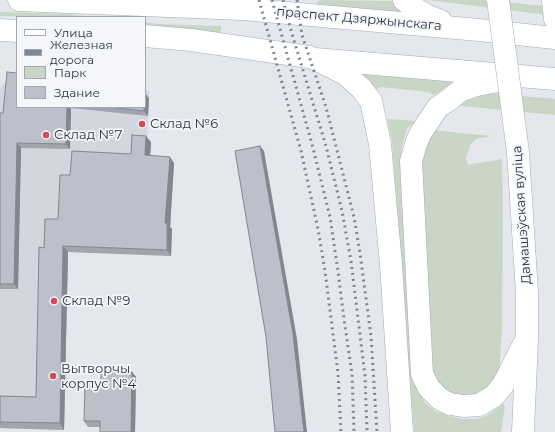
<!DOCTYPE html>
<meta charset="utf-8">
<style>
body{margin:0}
#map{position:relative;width:555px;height:432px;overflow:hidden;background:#e4e7ec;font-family:Montserrat,sans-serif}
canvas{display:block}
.legend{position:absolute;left:16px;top:16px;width:130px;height:92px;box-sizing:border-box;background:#f4f6f9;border:1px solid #a4a8b1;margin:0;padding:5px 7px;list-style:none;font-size:12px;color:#2b3445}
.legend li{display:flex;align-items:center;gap:8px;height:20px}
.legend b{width:20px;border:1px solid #a4a8b1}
</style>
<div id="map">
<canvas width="555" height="432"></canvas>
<ul class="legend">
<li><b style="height:5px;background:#fff"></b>Улица</li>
<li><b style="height:5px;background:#7d8696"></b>Железная дорога</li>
<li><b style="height:11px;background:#c9d6c5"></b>Парк</li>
<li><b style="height:11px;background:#bbc0ca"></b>Здание</li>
</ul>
</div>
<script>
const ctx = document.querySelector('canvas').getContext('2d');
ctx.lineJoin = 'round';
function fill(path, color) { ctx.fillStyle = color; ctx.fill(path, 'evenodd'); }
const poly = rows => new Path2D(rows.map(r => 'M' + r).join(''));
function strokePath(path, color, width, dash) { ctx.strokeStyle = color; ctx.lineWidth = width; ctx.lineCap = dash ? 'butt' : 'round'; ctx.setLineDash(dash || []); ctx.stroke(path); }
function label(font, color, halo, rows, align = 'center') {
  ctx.font = font + ' Montserrat,sans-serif'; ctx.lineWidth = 3.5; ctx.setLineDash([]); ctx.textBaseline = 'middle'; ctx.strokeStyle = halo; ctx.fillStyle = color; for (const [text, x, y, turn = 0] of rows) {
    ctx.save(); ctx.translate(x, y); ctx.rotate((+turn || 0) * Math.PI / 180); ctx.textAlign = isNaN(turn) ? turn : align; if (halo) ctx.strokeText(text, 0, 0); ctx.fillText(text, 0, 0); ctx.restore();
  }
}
const built = poly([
 [10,77,17,107,145,107,145,90,149,91,147,141,151,142,150,152,145,152,145,161,174,163,171,211,171,256,68,252,64,430,0,428,0,88]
]);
const green = poly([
 [322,0,396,1,413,15,317,6,316,3],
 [428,0,484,0,555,7,555,16],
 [0,12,67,14,95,17,0,16],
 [145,22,157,24,221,26,220,37,145,27],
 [355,71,460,80,434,95,428,92,381,87,375,90],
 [477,92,555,99,555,115,451,105],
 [387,119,416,121,407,128,402,146,400,171,416,386,420,394,425,403,435,411,449,416,462,419,476,419,486,416,503,404,505,406,501,432,414,432,392,141],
 [431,130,491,136,476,139,470,145,466,158,468,165,502,159,503,214,502,328,500,361,499,372,487,394,455,399,437,384,431,370,418,161]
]);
const primary = poly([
 [19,0,243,9,479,30,555,38],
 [404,0,416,9,428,16,441,21],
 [553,0,555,19],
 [0,30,17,31],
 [145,36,191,40,309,57,315,59,555,79],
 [321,62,345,74,361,88,371,101,380,144,391,265,402,432],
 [524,76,477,85,460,91,446,102,438,107,420,134,416,144,411,161,422,374,429,388,440,399,450,404,463,406,479,405,494,396,503,385,527,338],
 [518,152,527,293,527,338,523,432]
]);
const rail = poly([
 [259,0,301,151,318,229,325,271,338,373,341,432],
 [272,0,313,148,330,217,338,271,344,319,352,374,354,432],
 [283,0,292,34,326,146,342,211,351,261,365,376,367,432],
 [297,0,302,35,326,107,354,217,360,253,371,336,377,432]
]);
const primaryBridge = poly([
 [498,0,518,152]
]);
const wall = poly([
 [149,98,148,116,71,108,70,149,21,148,18,289,0,289,0,113,3,113,17,107,145,107],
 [151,142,150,156,174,163,170,227,172,229,171,256,68,252,64,430,0,428,0,396,36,397,44,248,58,219,70,175,131,154],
 [132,372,136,377,135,432,100,432,100,427,88,427,84,421,101,383]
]);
const shadedWall = poly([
 [145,93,149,98,148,116,144,111,144,107,145,107],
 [67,107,70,107,71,108,70,149,66,144],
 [146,136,151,142,150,162,145,155],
 [17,143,21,148,18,289,14,284],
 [260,146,264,151,297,339,307,432,304,432],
 [170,157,174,163,170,227,172,229,171,256,167,250,165,223],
 [63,246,68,252,64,430,60,423],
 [132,372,136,377,135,432,131,432]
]);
const building = poly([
 [7,72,17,73,17,107,67,107,66,144,17,143,14,284,0,284,0,113,3,113,7,72],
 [109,107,144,107,144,111,109,107],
 [132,135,146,136,145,155,170,157,165,223,167,223,167,250,63,246,60,423,0,422,0,396,36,397,39,247,44,248,45,219,58,219,60,175,70,175,72,151,131,154,132,135],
 [260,146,293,334,304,432,275,432,266,337,235,151,260,146],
 [101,371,132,372,131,432,100,432,100,421,84,421,85,383,101,383,101,371]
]);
const markers = [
 [142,124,4,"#d1495b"],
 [46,135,4,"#d1495b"],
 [54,301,4,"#d1495b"],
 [53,376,4,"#d1495b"]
];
const streetNames = [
 ["праспект Дзяржынскага",359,19,5],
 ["Дамашэўская вуліца",522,215,-94]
];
const poiNames = [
 ["Склад №6",150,124],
 ["Склад №7",54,135],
 ["Склад №9",62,301],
 ["Вытворчы",61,369],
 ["корпус №4",61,384]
];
fill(built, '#d2d6de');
fill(green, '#c9d6c5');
strokePath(primary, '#a3abb8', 23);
strokePath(primary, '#fff', 22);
strokePath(rail, '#7d8696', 3, [2, 4]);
strokePath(primaryBridge, '#a3abb8', 23, []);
strokePath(primaryBridge, '#fff', 22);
fill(wall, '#a1a5ae');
fill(shadedWall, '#83868d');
fill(building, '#bbc0ca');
strokePath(building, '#83868d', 1);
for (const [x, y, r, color] of markers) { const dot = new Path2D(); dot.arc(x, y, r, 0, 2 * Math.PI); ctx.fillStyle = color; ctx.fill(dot); strokePath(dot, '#f4f6f9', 1.5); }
label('13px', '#2b3445', '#f4f6f9', streetNames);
label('13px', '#2b3445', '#f4f6f9', poiNames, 'left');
</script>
